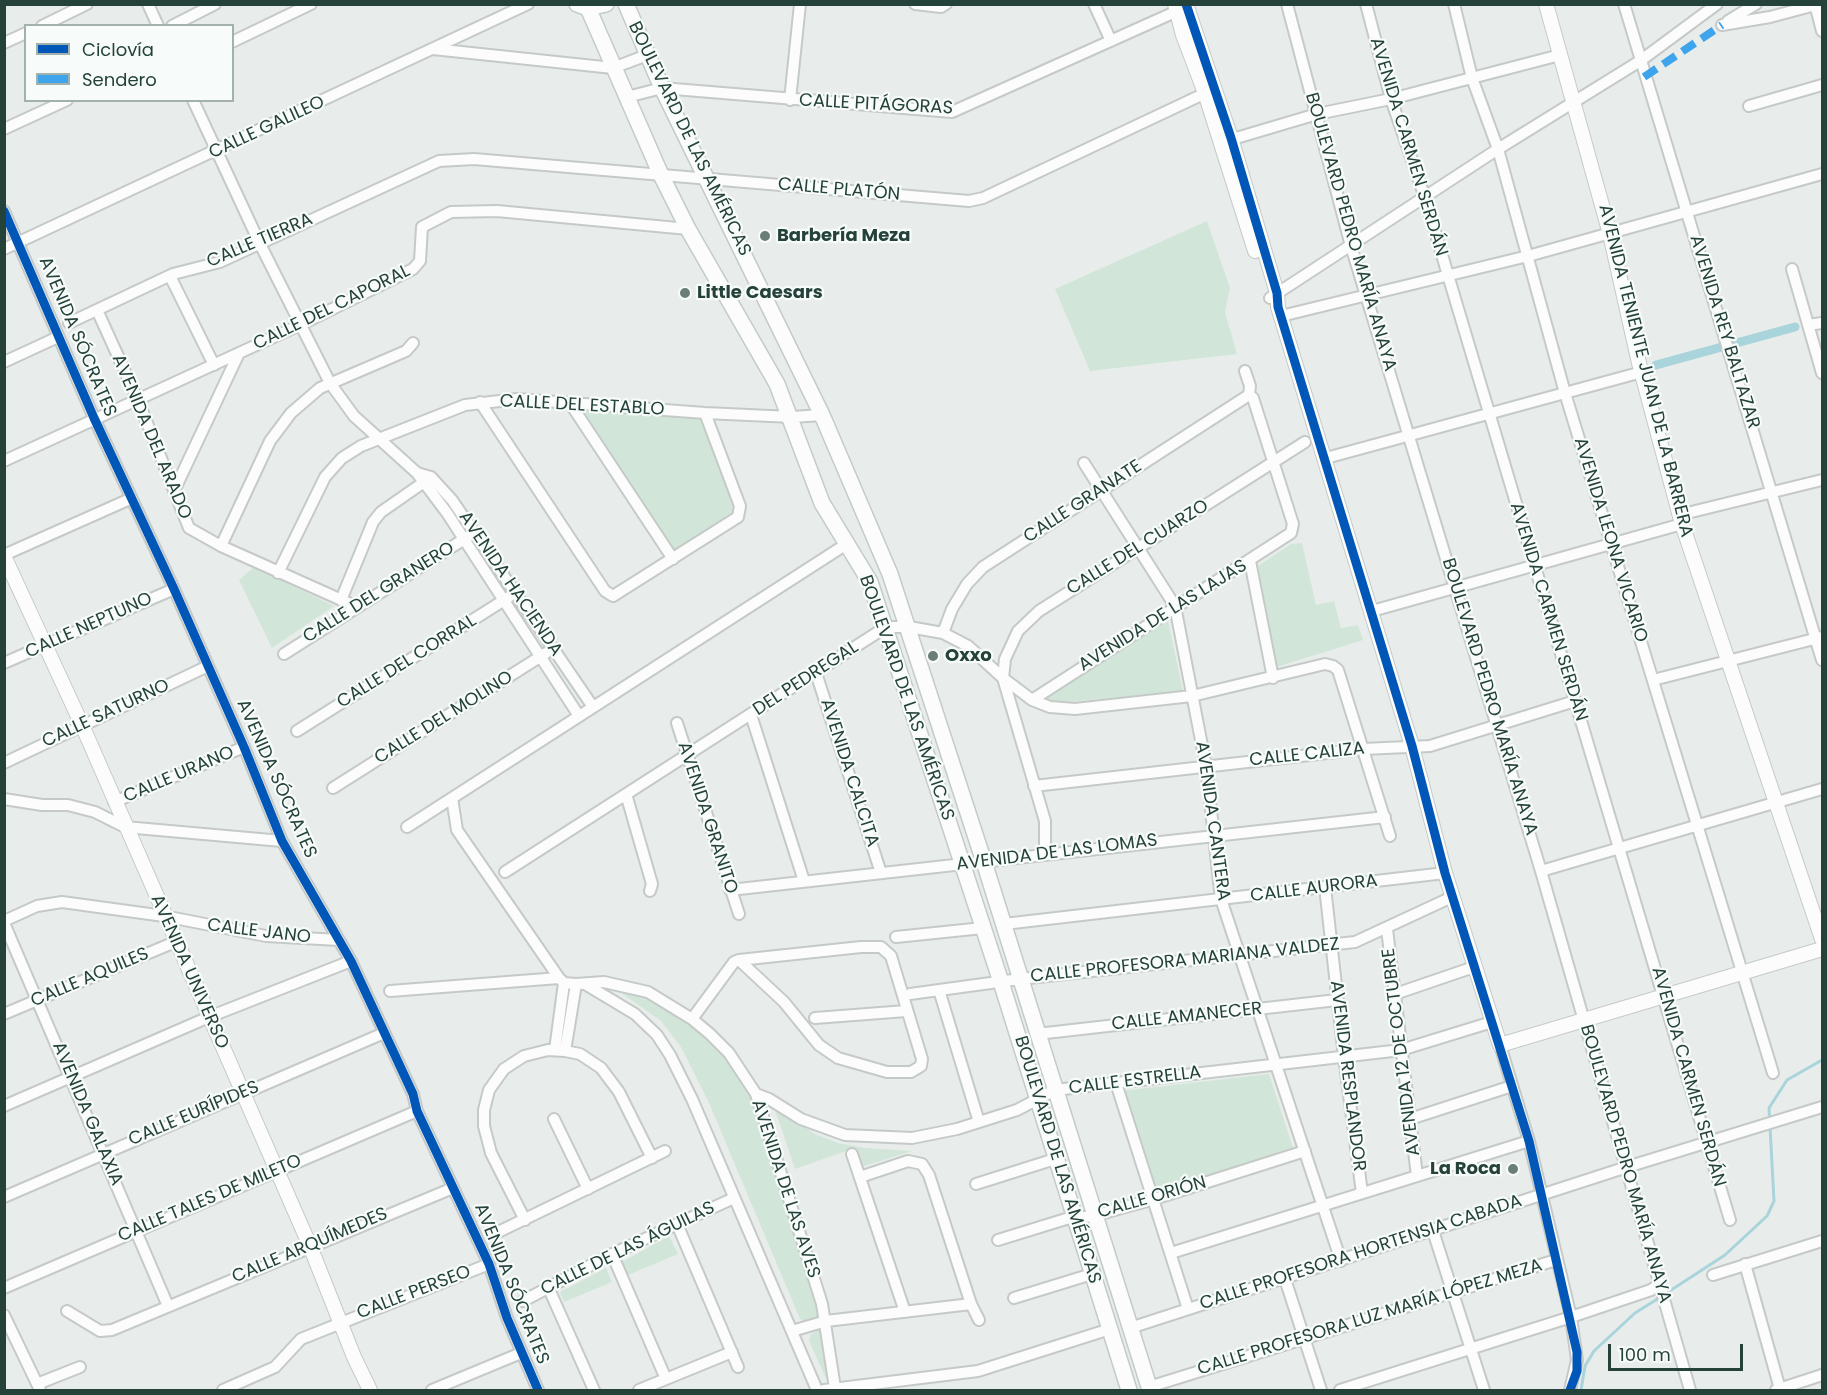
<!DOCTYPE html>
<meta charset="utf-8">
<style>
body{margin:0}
#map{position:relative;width:1827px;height:1395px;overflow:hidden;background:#e8edeb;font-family:Poppins,sans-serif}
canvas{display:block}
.frame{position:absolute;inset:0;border:6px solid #24423a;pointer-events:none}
.legend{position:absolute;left:24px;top:24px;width:210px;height:78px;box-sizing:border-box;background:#f7fbf9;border:2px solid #a3b1ad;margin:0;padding:8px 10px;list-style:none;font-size:18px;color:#24423a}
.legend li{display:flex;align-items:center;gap:12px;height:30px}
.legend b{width:30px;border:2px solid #a3b1ad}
.scale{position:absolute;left:1608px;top:1344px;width:135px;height:27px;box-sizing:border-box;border:3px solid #24423a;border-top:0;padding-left:8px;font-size:18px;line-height:21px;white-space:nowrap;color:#24423a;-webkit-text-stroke:4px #f7fbf9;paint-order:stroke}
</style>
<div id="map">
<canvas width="1827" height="1395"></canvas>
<div class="frame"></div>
<ul class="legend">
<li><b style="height:8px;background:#0057b8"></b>Ciclovía</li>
<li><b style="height:8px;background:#3ea4ec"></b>Sendero</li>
</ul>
<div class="scale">100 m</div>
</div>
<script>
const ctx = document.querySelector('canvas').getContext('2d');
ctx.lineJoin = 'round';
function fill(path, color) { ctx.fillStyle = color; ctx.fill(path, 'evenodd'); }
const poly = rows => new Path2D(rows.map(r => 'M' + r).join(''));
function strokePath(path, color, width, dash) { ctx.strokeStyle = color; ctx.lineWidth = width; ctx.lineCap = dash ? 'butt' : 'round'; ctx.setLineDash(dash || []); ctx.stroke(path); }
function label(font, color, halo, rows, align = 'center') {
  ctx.font = font + ' Poppins,sans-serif'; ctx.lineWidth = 4.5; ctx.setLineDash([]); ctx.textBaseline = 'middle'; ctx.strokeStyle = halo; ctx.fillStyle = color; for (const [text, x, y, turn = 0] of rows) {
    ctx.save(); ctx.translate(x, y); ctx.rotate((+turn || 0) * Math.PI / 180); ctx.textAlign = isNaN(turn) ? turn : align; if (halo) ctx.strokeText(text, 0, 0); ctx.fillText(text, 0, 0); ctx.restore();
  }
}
const green = poly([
 [1207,221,1230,288,1225,312,1237,354,1090,371,1055,289],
 [585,408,707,420,735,510,675,551,584,413],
 [1302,543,1316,605,1334,601,1341,628,1358,625,1363,640,1277,667,1258,566,1291,544],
 [254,567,334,606,272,648,239,580],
 [1168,621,1183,691,1048,704,1041,700],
 [617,990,634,991,668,1007,700,1026,746,1075,824,1314,817,1320,808,1323,800,1319,709,1103,681,1047,661,1021],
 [1269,1074,1294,1151,1153,1194,1121,1091],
 [774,1107,815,1134,838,1143,865,1148,912,1151,861,1167,855,1148,795,1169],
 [669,1236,678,1254,628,1275,622,1262],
 [606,1268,612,1282,564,1302,560,1292],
 [819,1330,824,1331,830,1382,828,1383,809,1341,811,1334]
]);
const stream = poly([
 [1665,1294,1725,1255,1767,1216,1774,1201,1769,1108,1787,1080,1822,1060],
 [1581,1390,1585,1366,1594,1351,1635,1313,1659,1298]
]);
const canal = poly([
 [1656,365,1795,327]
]);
const minor = poly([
 [148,4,158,26],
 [915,4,941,7,946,4],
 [1094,4,1111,41],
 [1287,4,1351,246,1541,871,1690,1390],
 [1366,4,1391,99,1425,198,1730,1220],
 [1454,4,1472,78,1498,149,1565,393,1773,1073],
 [1624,4,1822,660],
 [1815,4,1822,31],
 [1728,21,1756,4],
 [1722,25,1770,17,1819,4],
 [42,26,87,4],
 [172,26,215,4],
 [232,42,311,4],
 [4,43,26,33],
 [433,49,613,68,647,55],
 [627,97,662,88,952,112,1184,8],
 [193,100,260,244,330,383,354,416,417,473,447,513,579,716],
 [790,100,800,4],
 [1749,106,1822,85],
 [4,129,67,100],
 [1226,141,1317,114,1391,99,1560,55],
 [4,211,94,418,174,589,244,747,282,841,351,961,413,1094,417,1111,489,1264,507,1318,538,1390],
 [4,249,528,4],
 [1792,269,1822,373],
 [170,276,214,365],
 [1270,298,1498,149,1640,61,1717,4],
 [97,310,137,398,189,528,221,546,355,606],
 [1281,316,1528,256,1822,174],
 [69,323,173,274,220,262,439,161,474,159,969,201,983,198,1212,90],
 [1808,325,1822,323],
 [4,362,58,337],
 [1245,371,1250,386,1249,395],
 [480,402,605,591,613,596,738,517,740,506,705,413],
 [570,403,673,559],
 [1326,458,1642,372],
 [4,461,300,325,413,269,420,261,422,227,451,212,497,211,688,229],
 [1084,463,1175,606,1206,766,1221,899,1341,1261],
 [417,473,431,477,452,500,593,707],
 [174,491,239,353],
 [1679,515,1822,480],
 [221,546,270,441,291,413,320,388,406,351,413,343],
 [4,555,130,499],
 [1250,561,1273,678],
 [278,573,325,477,342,458,361,446,465,405,517,399,705,413,792,417,822,415],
 [341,600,373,522,381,512,427,480],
 [1372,611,1682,524],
 [943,633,952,609,967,584,983,567,1249,395],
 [284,654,469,536],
 [4,663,174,589],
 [816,673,881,873],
 [1653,680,1822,637],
 [1032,700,1291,533,1293,524,1253,398,1249,395],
 [751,715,804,881],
 [677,723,739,914],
 [297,731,509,597],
 [4,763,208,666],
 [1034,786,1363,749,1430,746,1575,701],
 [333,788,546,653],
 [626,794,652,884,650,891],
 [452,798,457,830,559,978],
 [4,799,42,805,68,805,95,812,125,827,282,841],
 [114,802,244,747],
 [407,827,845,545],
 [1045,854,1045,821,1003,678,1005,659,1018,631,1039,611,1305,442],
 [1541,871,1822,789],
 [505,872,886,627,909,627,943,633,968,646,1003,678,1032,700,1050,707,1075,709,1192,696,1325,664,1333,666,1338,670,1390,836],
 [1325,887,1344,1057,1362,1193],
 [730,890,1385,817],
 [4,921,37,906,62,902,164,916,266,936,339,940],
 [4,923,168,1306],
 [1004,924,1445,873],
 [1387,929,1417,1176],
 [896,937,983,928],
 [585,984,635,1014,657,1035,670,1055,692,1099,817,1390],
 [939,990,979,1122],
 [390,991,559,978,564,983,576,984,604,982,648,992,692,1019,710,1034,729,1053,756,1094,822,1304,835,1388],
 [910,994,1020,979,1355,942,1452,897],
 [1395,994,1474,967],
 [4,1014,175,942],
 [815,1018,906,1011],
 [692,1019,734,962,739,960,861,947,881,947,891,956,922,1059,921,1066,911,1072,887,1072,838,1058,819,1045,784,1002,739,960],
 [1037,1034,1337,1000],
 [1500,1045,1529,1141,1571,1317,1577,1360,1570,1390],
 [555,1050,564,983],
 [565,1051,576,984],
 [1116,1083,1188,1309],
 [756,1094,769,1099,801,1119,845,1135,912,1138,957,1129,1017,1110,1055,1090,1401,1050,1492,1022],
 [4,1106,209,1017,351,961],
 [554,1119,588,1189],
 [1410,1119,1512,1086],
 [852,1154,905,1312],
 [860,1177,908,1161,922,1164,929,1175,971,1304,979,1320],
 [976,1184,1055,1159],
 [4,1197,384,1033],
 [525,1220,491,1153,484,1126,484,1110,489,1090,504,1069,524,1056,548,1050,565,1051,580,1054,601,1068,619,1092,652,1158],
 [677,1224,738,1367],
 [1433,1231,1484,1390],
 [492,1235,665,1151],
 [998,1240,1066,1219,1093,1216,1154,1199,1305,1151],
 [1171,1253,1529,1141],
 [612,1254,666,1379],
 [1745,1264,1780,1389],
 [1713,1275,1822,1241],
 [1285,1279,1321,1390],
 [4,1288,417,1111],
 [549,1289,594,1390],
 [1014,1298,1092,1274],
 [523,1301,612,1254,734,1198],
 [67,1311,100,1331,112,1330,453,1188],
 [4,1315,40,1390],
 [1130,1328,1627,1167,1822,1107],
 [792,1331,826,1321,971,1304],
 [37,1384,80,1367],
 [1149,1387,1556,1260],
 [223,1390,275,1367,301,1339,489,1264],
 [432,1390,521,1353],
 [639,1390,732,1352],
 [824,1390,978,1371,1110,1329],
 [1340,1390,1571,1317,1651,1290,1658,1285],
 [1776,1390,1822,1375]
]);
const tertiary = poly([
 [1175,4,1183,35,1205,93,1255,251],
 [1186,4,1231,138,1277,293,1278,307,1412,746,1445,873,1500,1045,1822,949],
 [1546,4,1610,234,1639,363,1682,524,1822,939],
 [4,556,82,725,310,1246,354,1357,370,1390]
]);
const secondary = poly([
 [577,4,588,8,606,4],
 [626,4,662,88,822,415,890,574,984,862,1150,1390],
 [588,8,661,175,688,229,777,384,822,503,870,582,1001,982,1129,1390]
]);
const quiet = poly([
 [1644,77,1722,25]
]);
const cycleway = poly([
 [1186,4,1231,138,1277,293,1278,307,1412,746,1445,873,1529,1141,1577,1352,1577,1371,1570,1390],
 [4,211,94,418,174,589,244,747,282,841,351,961,413,1094,417,1111,489,1264,507,1318,538,1390]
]);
const markers = [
 [765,236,6,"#697e78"],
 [685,293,6,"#697e78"],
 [933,656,6,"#697e78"],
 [1513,1169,6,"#697e78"]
];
const streetNames = [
 ["CALLE PITÁGORAS",876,105,3],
 ["CALLE GALILEO",267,128,-25],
 ["BOULEVARD DE LAS AMÉRICAS",689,139,64],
 ["AVENIDA CARMEN SERDÁN",1408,147,73],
 ["CALLE PLATÓN",839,190,5],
 ["BOULEVARD PEDRO MARÍA ANAYA",1350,232,74],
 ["CALLE TIERRA",260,241,-23],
 ["CALLE DEL CAPORAL",332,308,-26],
 ["AVENIDA REY BALTAZAR",1724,332,73],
 ["AVENIDA SÓCRATES",77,337,67],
 ["AVENIDA TENIENTE JUAN DE LA BARRERA",1645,371,76],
 ["CALLE DEL ESTABLO",582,406,3],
 ["AVENIDA DEL ARADO",151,437,67],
 ["CALLE GRANATE",1083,502,-33],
 ["AVENIDA LEONA VICARIO",1610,540,73],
 ["CALLE DEL CUARZO",1138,548,-32],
 ["AVENIDA HACIENDA",510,584,56],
 ["CALLE DEL GRANERO",379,593,-32],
 ["AVENIDA CARMEN SERDÁN",1548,612,73],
 ["AVENIDA DE LAS LAJAS",1163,616,-32],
 ["CALLE NEPTUNO",89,626,-24],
 ["CALLE DEL CORRAL",407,662,-32],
 ["DEL PEDREGAL",806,679,-33],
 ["BOULEVARD PEDRO MARÍA ANAYA",1489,697,73],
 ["BOULEVARD DE LAS AMÉRICAS",906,698,71],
 ["CALLE SATURNO",106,714,-25],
 ["CALLE DEL MOLINO",444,718,-32],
 ["CALLE CALIZA",1307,755,-6],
 ["AVENIDA CALCITA",849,773,72],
 ["CALLE URANO",179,775,-23],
 ["AVENIDA SÓCRATES",276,779,66],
 ["AVENIDA GRANITO",707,818,72],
 ["AVENIDA CANTERA",1212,821,82],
 ["AVENIDA DE LAS LOMAS",1057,853,-7],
 ["CALLE AURORA",1314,889,-7],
 ["CALLE JANO",259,932,7],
 ["CALLE PROFESORA MARIANA VALDEZ",1185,961,-6],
 ["AVENIDA UNIVERSO",189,972,66],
 ["CALLE AQUILES",90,978,-23],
 ["CALLE AMANECER",1187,1017,-6],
 ["AVENIDA 12 DE OCTUBRE",1402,1052,-97],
 ["AVENIDA RESPLANDOR",1347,1076,83],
 ["AVENIDA CARMEN SERDÁN",1688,1077,74],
 ["CALLE ESTRELLA",1135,1081,-7],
 ["AVENIDA GALAXIA",87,1114,67],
 ["CALLE EURÍPIDES",194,1114,-23],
 ["BOULEVARD DE LAS AMÉRICAS",1057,1160,73],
 ["BOULEVARD PEDRO MARÍA ANAYA",1625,1164,74],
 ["AVENIDA DE LAS AVES",785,1189,72],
 ["CALLE ORIÓN",1152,1198,-16],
 ["CALLE TALES DE MILETO",210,1199,-23],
 ["CALLE ARQUÍMEDES",310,1246,-23],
 ["CALLE DE LAS ÁGUILAS",628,1249,-26],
 ["CALLE PROFESORA HORTENSIA CABADA",1361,1253,-18],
 ["AVENIDA SÓCRATES",511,1284,68],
 ["CALLE PERSEO",414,1293,-21],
 ["CALLE PROFESORA LUZ MARÍA LÓPEZ MEZA",1370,1318,-17]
];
const poiNames = [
 ["Barbería Meza",777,236],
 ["Little Caesars",697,293],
 ["Oxxo",945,656],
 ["La Roca",1501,1169,"right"]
];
fill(green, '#d1e6d8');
strokePath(stream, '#a9d4db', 3);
strokePath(canal, '#a9d4db', 9);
strokePath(minor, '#c5cac8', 14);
strokePath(tertiary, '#c5cac8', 16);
strokePath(secondary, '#c3cbc8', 18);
strokePath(minor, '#fcfcfc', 10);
strokePath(tertiary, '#fcfcfc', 14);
strokePath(secondary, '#fcfcfc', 15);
strokePath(quiet, '#3ea4ec', 8, [15, 8]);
strokePath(cycleway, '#0057b8', 9);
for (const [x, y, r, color] of markers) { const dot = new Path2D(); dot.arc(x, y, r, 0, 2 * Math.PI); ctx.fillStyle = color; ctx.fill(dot); strokePath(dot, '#f7fbf9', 2); }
label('18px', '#24423a', '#f7fbf9', streetNames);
label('bold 18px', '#24423a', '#f7fbf9', poiNames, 'left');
</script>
